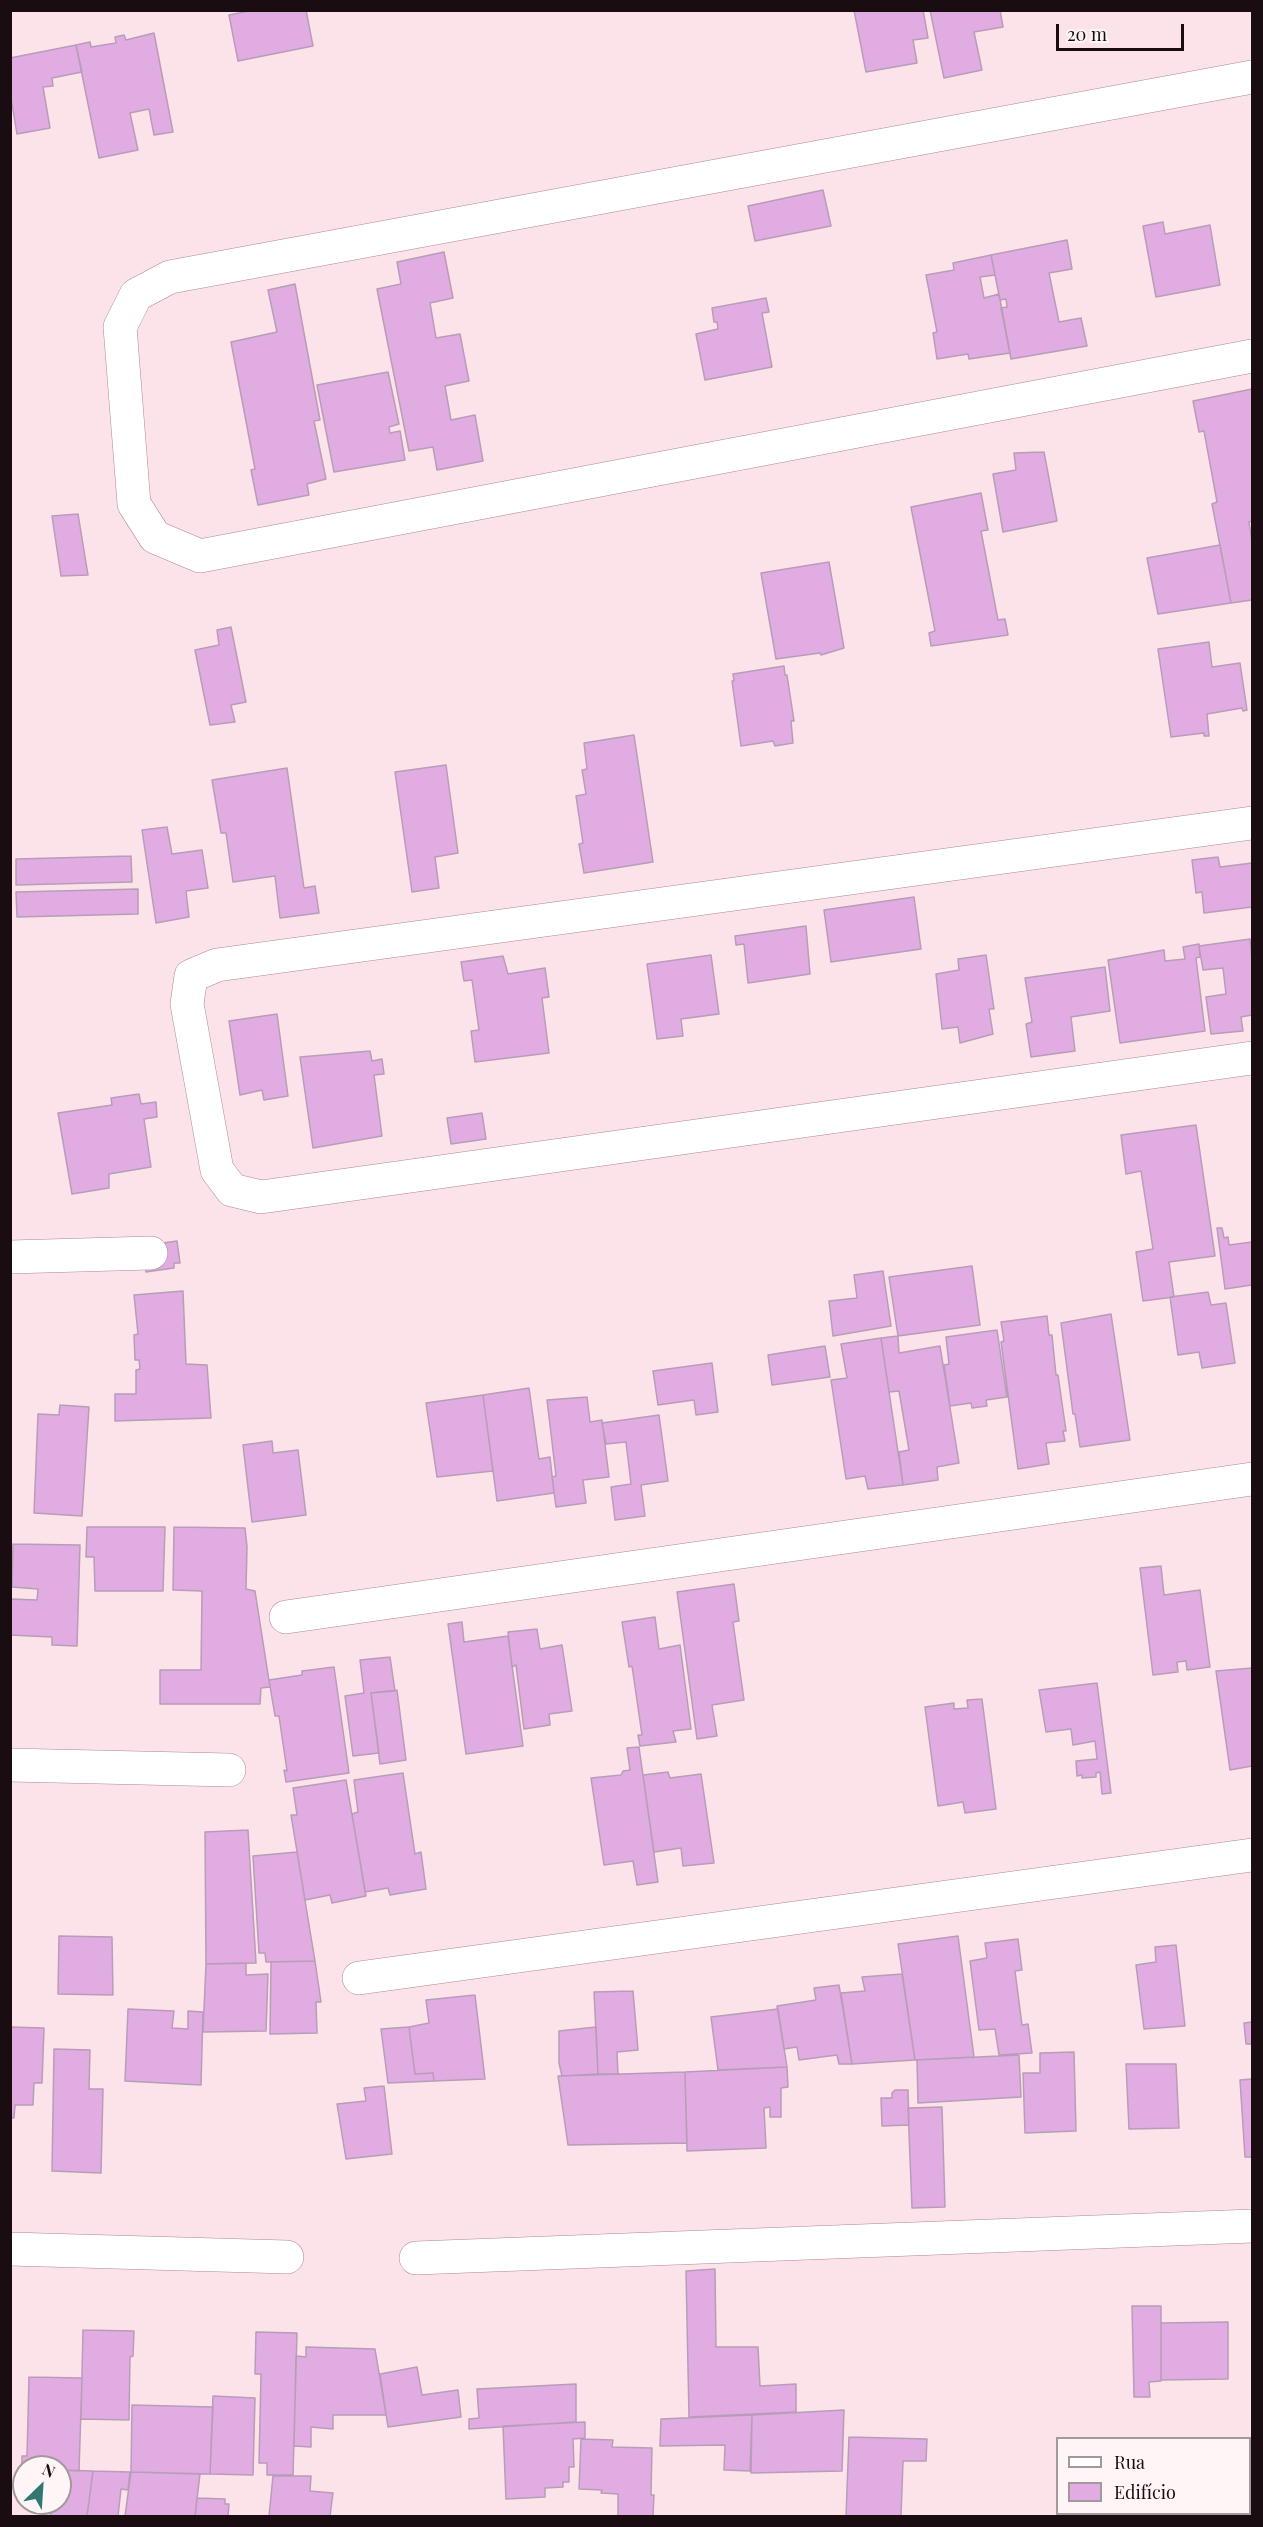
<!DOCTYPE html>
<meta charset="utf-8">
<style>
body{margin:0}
#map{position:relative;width:1263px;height:2527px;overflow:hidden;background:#fce3e9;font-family:"Playfair Display",serif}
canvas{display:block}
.frame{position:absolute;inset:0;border:12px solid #1a0d11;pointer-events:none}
.legend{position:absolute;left:1056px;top:2437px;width:195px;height:78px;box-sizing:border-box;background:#fef5f7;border:2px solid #a3989b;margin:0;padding:8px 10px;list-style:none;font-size:18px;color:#1a0d11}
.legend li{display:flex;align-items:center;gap:12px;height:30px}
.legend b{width:30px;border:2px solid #a3989b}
.north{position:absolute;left:12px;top:2455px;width:60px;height:60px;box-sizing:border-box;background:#fef5f7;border:2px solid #a3989b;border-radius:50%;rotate:25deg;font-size:16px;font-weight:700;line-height:24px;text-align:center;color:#1a0d11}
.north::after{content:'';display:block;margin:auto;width:21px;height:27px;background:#2f7770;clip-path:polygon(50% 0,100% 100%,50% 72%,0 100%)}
.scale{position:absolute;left:1056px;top:24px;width:128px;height:27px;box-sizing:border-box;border:3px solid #1a0d11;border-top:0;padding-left:8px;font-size:18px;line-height:21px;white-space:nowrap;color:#1a0d11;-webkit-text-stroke:4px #fef5f7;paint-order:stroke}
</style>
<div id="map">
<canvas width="1263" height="2527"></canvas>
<div class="frame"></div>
<ul class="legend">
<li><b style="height:8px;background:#fff"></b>Rua</li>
<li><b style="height:16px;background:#e0ace1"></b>Edifício</li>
</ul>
<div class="north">N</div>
<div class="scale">20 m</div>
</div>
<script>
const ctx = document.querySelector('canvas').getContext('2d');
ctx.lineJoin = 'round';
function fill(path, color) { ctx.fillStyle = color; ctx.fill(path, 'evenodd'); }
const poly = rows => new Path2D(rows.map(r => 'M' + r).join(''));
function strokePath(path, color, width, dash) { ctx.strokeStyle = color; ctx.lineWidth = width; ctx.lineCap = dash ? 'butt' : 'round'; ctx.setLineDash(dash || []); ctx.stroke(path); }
const building = poly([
 [254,10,306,10,313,46,238,61,229,15,254,10],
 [854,10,923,10,928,38,913,40,917,63,866,72,854,10],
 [930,10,1000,10,1003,27,974,32,982,70,944,78,930,10],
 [154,33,173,132,154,135,149,109,130,113,138,150,99,158,76,45,90,42,91,47,116,43,115,37,124,35,126,40,154,33],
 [76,45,82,72,52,78,53,86,43,87,50,128,17,134,10,92,10,58,76,45],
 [823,190,831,226,755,241,748,206,823,190],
 [1163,222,1165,234,1210,225,1220,285,1156,297,1143,226,1163,222],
 [1067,240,1072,269,1049,273,1059,322,1081,318,1087,346,1011,359,1001,308,1007,307,1006,299,1000,300,991,255,1067,240],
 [444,252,453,298,430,303,436,338,460,334,469,381,445,386,451,420,475,415,483,461,437,470,433,447,409,451,377,289,401,284,397,262,444,252],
 [991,255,995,275,980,277,984,298,999,294,1010,353,969,359,968,354,937,359,933,333,937,332,926,275,954,270,953,263,991,255],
 [295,284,320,420,314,421,326,479,307,484,309,495,258,505,251,470,255,469,231,342,277,332,268,290,295,284],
 [766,298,769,312,762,313,772,367,705,380,696,334,718,329,717,322,714,322,712,308,766,298],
 [388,372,399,424,389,427,390,433,400,431,405,460,334,472,317,385,388,372],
 [1252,389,1252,521,1249,522,1252,541,1252,600,1231,603,1212,504,1217,502,1204,431,1199,432,1193,401,1252,389],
 [1044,452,1057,521,1003,532,993,474,1016,470,1014,453,1044,452],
 [981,493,988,530,981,531,998,620,1005,619,1008,635,931,646,929,633,935,631,911,507,981,493],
 [78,514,88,575,61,576,52,516,78,514],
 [1220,545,1231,603,1158,614,1147,558,1220,545],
 [829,562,844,648,821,655,820,653,776,659,761,573,829,562],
 [231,627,246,702,231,705,235,722,210,725,195,650,219,645,217,630,231,627],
 [1209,642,1212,667,1240,663,1247,710,1243,711,1242,708,1207,714,1209,736,1204,736,1204,733,1171,737,1158,649,1209,642],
 [784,666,785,675,787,675,794,721,791,721,793,743,775,746,773,741,741,746,732,681,734,681,733,674,784,666],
 [634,735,653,862,584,873,579,844,583,843,576,796,586,794,582,770,587,769,584,743,634,735],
 [446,765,458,853,435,857,439,888,412,892,395,772,446,765],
 [287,768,304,888,315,886,319,913,280,918,275,876,233,882,226,833,221,833,212,780,287,768],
 [167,827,172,854,202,850,208,888,186,891,189,917,156,923,142,830,167,827],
 [131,856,132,882,16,885,16,859,131,856],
 [1218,857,1220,867,1252,863,1252,907,1204,913,1202,892,1196,893,1192,860,1218,857],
 [138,889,138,914,17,917,16,892,138,889],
 [914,897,921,949,831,962,824,910,914,897],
 [806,926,810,974,748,983,744,944,736,945,735,936,806,926],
 [1250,939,1252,959,1252,1015,1241,1017,1243,1031,1211,1034,1206,997,1226,994,1223,968,1203,970,1199,946,1250,939],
 [1199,944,1200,957,1196,958,1205,1031,1120,1043,1108,960,1164,950,1165,961,1185,959,1183,947,1199,944],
 [711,955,719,1014,681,1019,683,1036,657,1039,647,964,711,955],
 [986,955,994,1009,989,1009,993,1034,960,1043,958,1027,942,1029,936,974,959,970,958,959,986,955],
 [503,956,508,974,545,968,549,997,542,998,549,1053,475,1062,471,1031,479,1030,472,980,464,981,461,962,503,956],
 [1105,967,1110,1011,1071,1017,1075,1051,1031,1057,1026,1024,1032,1022,1025,978,1105,967],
 [277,1014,288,1096,264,1100,262,1090,240,1095,229,1021,277,1014],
 [370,1051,372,1061,382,1059,384,1074,374,1075,382,1136,313,1148,300,1057,370,1051],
 [139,1094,141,1104,156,1102,157,1117,144,1119,151,1167,109,1174,109,1188,72,1194,58,1113,112,1105,111,1098,139,1094],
 [482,1113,486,1139,451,1144,447,1118,482,1113],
 [1196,1125,1215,1256,1169,1262,1174,1297,1143,1301,1136,1252,1153,1249,1141,1171,1126,1174,1121,1135,1196,1125],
 [1217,1228,1222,1228,1224,1238,1228,1237,1229,1245,1252,1242,1252,1285,1225,1289,1217,1228],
 [177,1241,180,1263,174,1263,174,1268,146,1272,143,1246,177,1241],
 [972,1266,980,1325,898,1336,889,1277,972,1266],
 [883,1271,891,1326,833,1336,829,1301,857,1298,854,1275,883,1271],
 [183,1291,186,1364,207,1365,211,1418,115,1421,115,1394,136,1394,136,1370,140,1369,139,1360,135,1360,134,1335,138,1334,134,1295,183,1291],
 [1208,1292,1211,1305,1226,1303,1235,1363,1202,1368,1199,1352,1178,1355,1170,1297,1208,1292],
 [1111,1314,1130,1440,1080,1447,1075,1414,1073,1414,1061,1323,1111,1314],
 [1047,1316,1049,1335,1052,1335,1056,1375,1058,1375,1066,1431,1063,1431,1065,1441,1046,1443,1049,1464,1018,1469,1001,1342,1004,1341,1001,1322,1047,1316],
 [997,1330,1007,1397,986,1400,987,1406,972,1408,971,1403,950,1406,944,1365,949,1364,946,1337,997,1330],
 [898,1336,899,1353,940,1346,959,1463,937,1467,938,1480,903,1485,899,1452,909,1450,899,1391,889,1392,881,1338,898,1336],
 [881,1338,903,1485,868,1489,865,1476,846,1479,831,1380,847,1378,841,1344,881,1338],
 [825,1346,830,1377,772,1385,768,1355,825,1346],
 [712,1363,718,1412,696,1415,694,1400,658,1405,653,1371,712,1363],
 [529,1388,539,1459,550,1457,554,1493,497,1501,483,1395,529,1388],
 [483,1395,493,1471,437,1477,426,1403,483,1395],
 [587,1397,590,1422,602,1420,609,1477,583,1480,586,1503,556,1507,552,1477,556,1476,547,1400,587,1397],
 [60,1405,89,1407,82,1516,34,1513,38,1414,59,1415,60,1405],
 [659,1415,668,1481,641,1485,645,1516,615,1520,611,1487,631,1484,626,1442,606,1444,602,1423,659,1415],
 [272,1441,273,1453,298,1450,306,1515,252,1522,243,1445,272,1441],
 [87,1527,165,1527,163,1591,95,1591,94,1557,86,1557,87,1527],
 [174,1527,245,1528,247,1547,246,1589,255,1591,270,1687,261,1688,260,1704,160,1704,160,1670,201,1670,202,1591,173,1590,174,1527],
 [13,1544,80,1545,77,1646,52,1645,52,1637,10,1635,11,1599,37,1600,38,1589,12,1587,13,1544],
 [1161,1566,1164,1595,1200,1590,1210,1667,1187,1670,1186,1661,1177,1662,1178,1672,1153,1675,1140,1568,1161,1566],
 [734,1584,739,1621,733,1622,744,1700,712,1705,717,1736,697,1739,677,1592,734,1584],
 [655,1617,659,1649,680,1645,691,1729,673,1731,676,1742,640,1746,638,1735,642,1735,632,1666,629,1667,622,1622,655,1617],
 [462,1622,464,1642,508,1636,523,1746,466,1754,448,1624,462,1622],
 [537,1629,540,1649,562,1645,572,1711,549,1714,550,1725,524,1729,516,1665,512,1667,508,1632,537,1629],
 [390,1657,395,1691,371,1693,379,1753,353,1756,345,1696,364,1693,360,1660,390,1657],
 [334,1667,349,1773,286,1782,284,1770,287,1771,279,1716,275,1716,269,1680,302,1675,302,1671,334,1667],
 [1252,1668,1252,1766,1230,1770,1216,1671,1252,1668],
 [1097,1683,1111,1793,1102,1794,1100,1772,1096,1773,1096,1777,1082,1778,1082,1775,1077,1776,1076,1761,1097,1759,1095,1741,1073,1745,1071,1729,1046,1732,1039,1690,1097,1683],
 [397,1690,406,1760,380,1764,371,1693,397,1690],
 [982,1699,996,1809,965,1813,963,1802,938,1806,925,1707,954,1703,954,1709,968,1708,967,1700,982,1699],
 [639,1747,658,1882,637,1885,633,1861,604,1865,591,1778,621,1775,623,1771,630,1770,627,1748,639,1747],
 [668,1772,670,1778,701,1774,714,1863,683,1866,681,1848,654,1852,643,1775,668,1772],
 [403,1773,415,1854,421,1852,426,1889,390,1895,388,1888,365,1892,352,1814,358,1812,354,1780,403,1773],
 [346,1780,366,1896,332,1903,330,1895,305,1900,291,1815,297,1815,293,1788,346,1780],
 [248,1830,256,1963,206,1964,205,1832,248,1830],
 [297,1852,315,1961,266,1962,265,1953,259,1953,253,1856,297,1852],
 [59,1936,112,1937,113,1995,58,1994,59,1936],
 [958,1936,974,2057,915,2060,898,1944,958,1936],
 [1018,1939,1022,1970,1015,1971,1022,2025,1028,2024,1032,2053,999,2055,995,2029,979,2030,970,1961,987,1958,985,1943,1018,1939],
 [1176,1945,1185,2026,1144,2029,1136,1965,1156,1962,1155,1947,1176,1945],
 [315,1961,321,2002,316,2002,317,2033,270,2034,271,1962,315,1961],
 [246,1963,246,1975,268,1974,266,2031,203,2032,206,1964,246,1963],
 [902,1974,915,2060,852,2064,841,1993,865,1991,862,1977,902,1974],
 [839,1985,852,2064,839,2064,837,2055,799,2060,797,2047,784,2049,777,2006,816,2000,814,1988,839,1985],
 [633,1991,638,2050,617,2052,618,2074,598,2074,594,1992,633,1991],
 [475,1995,485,2079,434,2081,433,2073,415,2074,409,2027,429,2023,426,2000,475,1995],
 [128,2009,174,2011,172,2028,188,2029,188,2011,203,2012,201,2085,125,2081,128,2009],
 [778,2009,787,2067,718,2070,711,2017,778,2009],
 [1252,2022,1252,2044,1246,2044,1244,2023,1252,2022],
 [10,2027,44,2028,42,2083,34,2083,33,2105,15,2105,14,2118,10,2118,10,2027],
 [409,2027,415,2074,433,2073,434,2081,388,2083,381,2029,409,2027],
 [596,2027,598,2074,562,2076,559,2063,559,2031,596,2027],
 [54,2049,90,2050,89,2089,103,2089,101,2173,52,2171,54,2049],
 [1074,2052,1076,2131,1025,2133,1023,2073,1040,2073,1040,2053,1074,2052],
 [1019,2055,1021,2097,918,2103,917,2060,1019,2055],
 [1126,2064,1176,2064,1179,2128,1129,2129,1126,2064],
 [787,2067,788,2087,781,2088,781,2117,770,2117,770,2107,764,2108,766,2148,687,2151,685,2072,787,2067],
 [685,2072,687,2143,568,2145,558,2076,685,2072],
 [1252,2079,1252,2157,1245,2157,1240,2080,1252,2079],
 [384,2086,392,2154,346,2159,337,2104,366,2101,364,2088,384,2086],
 [895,2090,908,2090,909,2125,882,2126,881,2098,892,2098,892,2093,895,2090],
 [942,2107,945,2207,912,2208,908,2108,942,2107],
 [715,2269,716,2347,758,2347,760,2386,796,2384,796,2412,689,2417,686,2271,715,2269],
 [1132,2306,1161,2306,1161,2381,1149,2382,1150,2397,1134,2397,1132,2306],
 [1228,2322,1228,2379,1161,2380,1161,2323,1228,2322],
 [83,2330,134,2331,133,2356,130,2357,129,2420,81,2419,83,2330],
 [256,2332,297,2333,293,2475,267,2475,267,2463,259,2463,261,2374,255,2374,256,2332],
 [306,2347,375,2349,386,2415,333,2415,333,2429,311,2427,311,2447,294,2446,296,2356,306,2357,306,2347],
 [417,2367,422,2395,458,2390,461,2417,388,2427,380,2374,417,2367],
 [29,2377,82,2378,79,2471,60,2470,58,2460,53,2460,53,2467,24,2467,24,2470,22,2469,22,2456,27,2456,29,2377],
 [576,2384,576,2422,469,2429,469,2419,479,2418,477,2389,576,2384],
 [213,2396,255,2398,253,2475,210,2474,213,2396],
 [132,2405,213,2407,210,2474,131,2472,132,2405],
 [844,2410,842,2471,751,2473,752,2415,844,2410],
 [752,2415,750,2471,724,2470,725,2445,660,2446,661,2419,752,2415],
 [585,2422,585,2438,573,2439,574,2467,569,2467,569,2482,563,2482,563,2487,545,2488,545,2497,506,2499,503,2426,585,2422],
 [849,2437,927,2439,926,2461,903,2461,901,2516,846,2516,849,2437],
 [581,2439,613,2440,612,2447,652,2448,651,2495,654,2495,653,2516,618,2516,618,2494,601,2493,602,2490,579,2489,581,2439],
 [60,2470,93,2471,87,2516,50,2516,52,2503,60,2503,60,2470],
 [93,2471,130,2472,128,2490,121,2489,118,2516,87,2516,93,2471],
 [131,2472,200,2474,195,2516,125,2516,131,2472],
 [273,2476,311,2476,310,2491,333,2493,330,2516,269,2516,273,2476],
 [197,2498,225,2499,225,2504,229,2504,228,2516,195,2516,197,2498]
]);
const minor = poly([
 [1252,77,170,277,136,295,120,327,134,504,155,537,200,556,1252,356],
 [1252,823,217,965,191,976,187,1004,217,1170,232,1190,261,1197,1252,1058],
 [10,1257,151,1253],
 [286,1617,1252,1479],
 [10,1765,229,1770],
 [359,1978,1252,1855],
 [10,2249,287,2257],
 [416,2258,1252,2226]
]);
fill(building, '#e0ace1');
strokePath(building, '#b79db8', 1.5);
strokePath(minor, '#ad8891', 34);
strokePath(minor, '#fff', 33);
</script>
